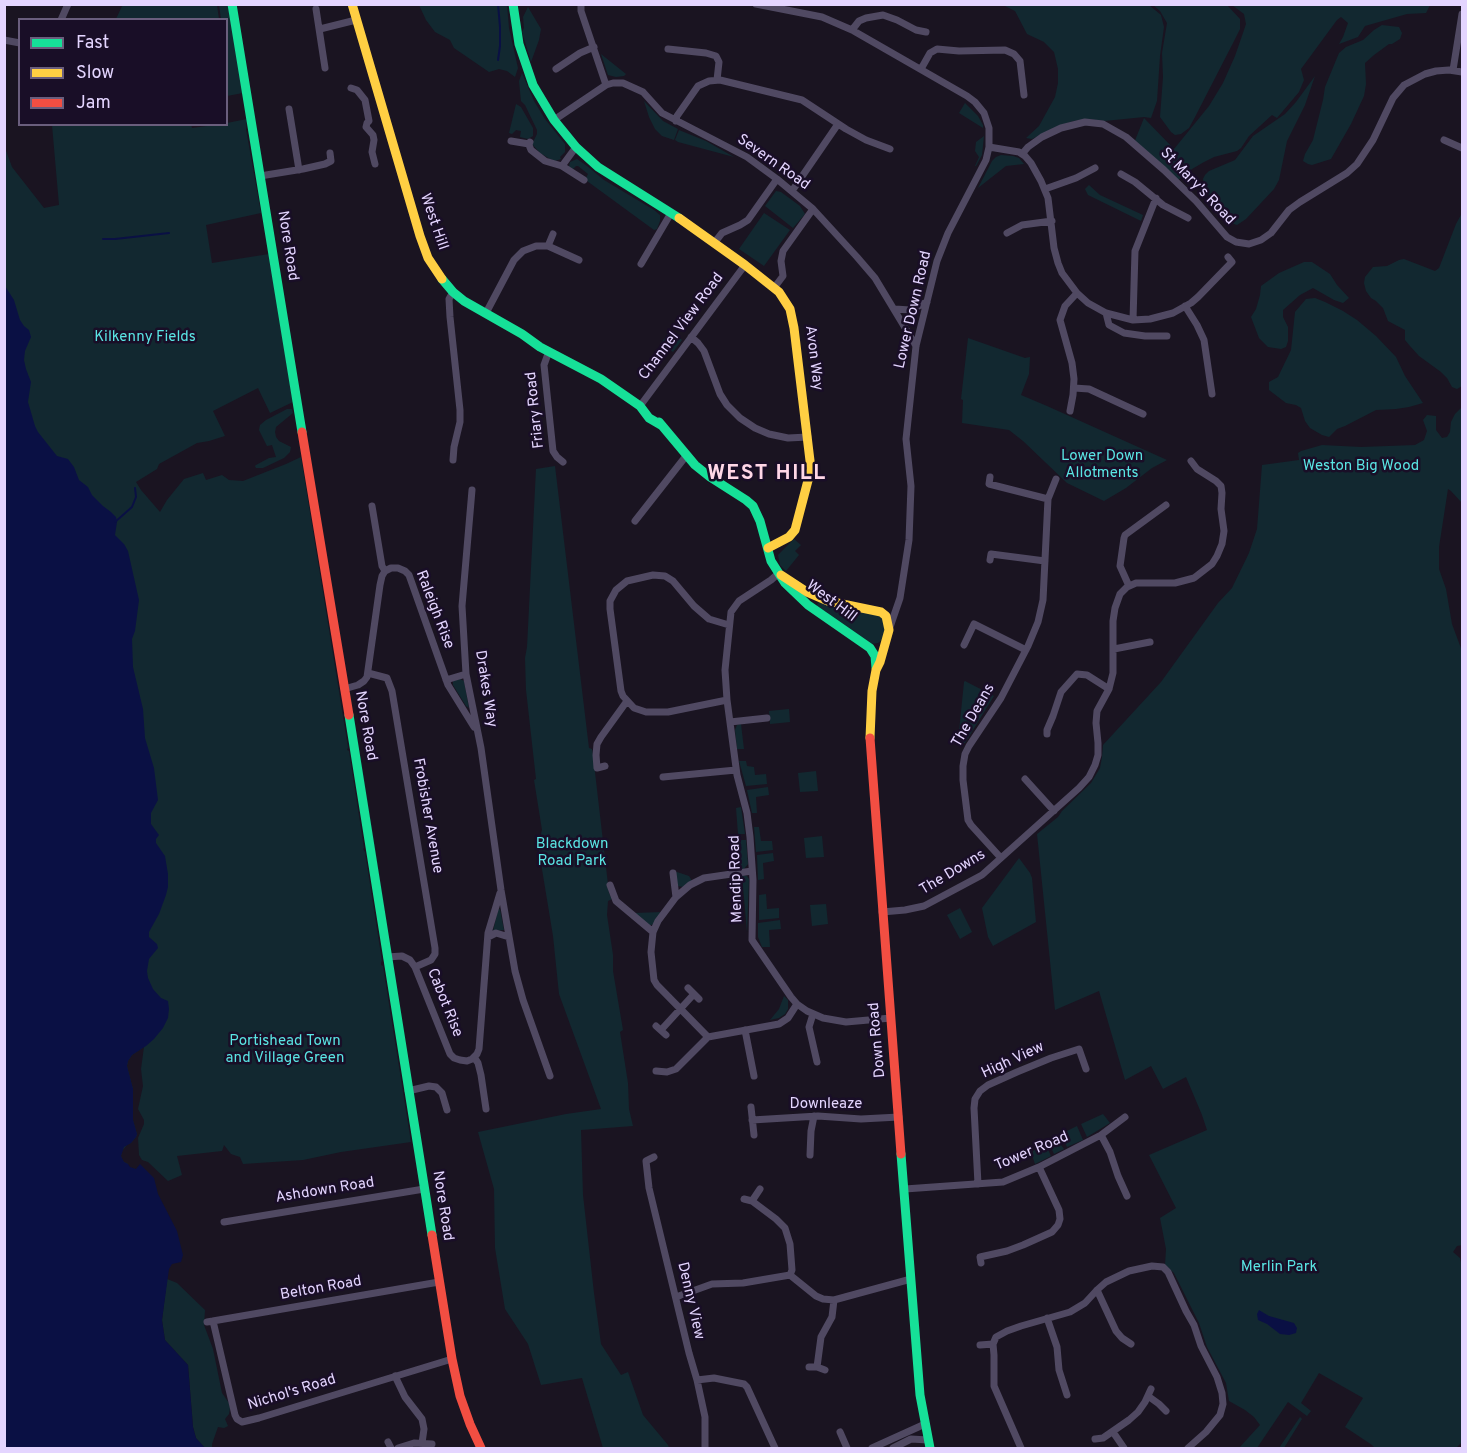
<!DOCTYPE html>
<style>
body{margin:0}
#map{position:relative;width:1467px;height:1453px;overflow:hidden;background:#1a1421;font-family:Overpass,sans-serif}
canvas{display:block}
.frame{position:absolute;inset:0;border:6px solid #e4d5ff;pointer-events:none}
.legend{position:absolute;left:18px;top:18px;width:210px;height:108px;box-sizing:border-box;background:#190e27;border:2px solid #6a5e7d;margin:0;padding:8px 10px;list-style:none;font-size:18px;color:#e4d5ff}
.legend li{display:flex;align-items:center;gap:12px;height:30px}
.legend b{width:30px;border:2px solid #6a5e7d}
</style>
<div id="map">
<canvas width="1467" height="1453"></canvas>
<div class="frame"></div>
<ul class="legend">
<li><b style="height:8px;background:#16e098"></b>Fast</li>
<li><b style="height:8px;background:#ffcf43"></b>Slow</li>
<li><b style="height:8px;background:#f24e42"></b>Jam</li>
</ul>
</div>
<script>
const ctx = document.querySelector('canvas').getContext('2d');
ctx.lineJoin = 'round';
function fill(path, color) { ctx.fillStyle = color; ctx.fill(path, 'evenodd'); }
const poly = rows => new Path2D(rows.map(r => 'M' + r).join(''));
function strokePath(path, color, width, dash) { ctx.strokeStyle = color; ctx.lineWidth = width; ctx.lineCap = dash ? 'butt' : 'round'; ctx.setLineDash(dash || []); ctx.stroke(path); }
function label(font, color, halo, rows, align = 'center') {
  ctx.font = font + ' Overpass,sans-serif'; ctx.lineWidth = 5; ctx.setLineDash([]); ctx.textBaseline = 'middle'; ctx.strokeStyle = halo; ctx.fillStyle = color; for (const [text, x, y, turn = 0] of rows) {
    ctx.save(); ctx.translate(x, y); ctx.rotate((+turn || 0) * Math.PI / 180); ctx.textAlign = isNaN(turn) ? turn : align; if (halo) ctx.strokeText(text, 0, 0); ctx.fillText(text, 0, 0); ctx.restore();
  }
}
const green = poly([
 [123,4,217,5,219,19,116,19],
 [219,5,228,5,243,93,227,96,226,20,221,19],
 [419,5,507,5,509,28,518,68,515,77,507,71,499,69,489,72,454,48,450,40,435,32,426,20],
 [1003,5,1149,5,1161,15,1164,27,1160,56,1157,101,1151,118,1144,117,1104,121,1088,119,1074,121,1061,125,1032,139,1026,138,1039,126,1055,97,1058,83,1058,69,1054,52,1044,42,1027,34,1015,11],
 [1153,5,1227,5,1240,19,1240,29,1232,45,1195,117,1189,128,1181,134,1175,135,1171,132,1160,117,1163,77,1162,53,1167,23,1160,11],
 [1232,5,1430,5,1426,13,1407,14,1365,26,1358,37,1339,44,1343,37,1348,23,1341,17,1337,20,1301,69,1304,80,1299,92,1277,118,1272,115,1249,136,1241,148,1237,151,1214,157,1204,162,1192,169,1177,181,1134,143,1144,118,1174,149,1209,106,1223,83,1235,56,1244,30,1246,24,1244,14],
 [528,7,541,29,539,40,531,62,522,32,524,28,523,17],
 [1382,25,1399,27,1402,33,1400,39,1392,44,1389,44,1374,55,1365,63,1366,84,1364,96,1351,124,1331,159,1312,165,1308,164,1303,161,1305,154,1313,140,1323,100,1325,87,1339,53,1346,47,1363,40,1374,30],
 [601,54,626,74,624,76,616,77,608,75],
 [522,73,534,101,545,119,565,144,565,152,560,157,561,159,555,161,550,159,540,153,532,144,537,134,537,130,525,105,521,101,519,81],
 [1315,76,1305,105,1287,141,1279,180,1274,189,1246,219,1237,225,1234,224,1216,208,1207,192,1204,185,1203,179,1205,175,1209,171,1235,160,1253,136,1285,114,1296,102],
 [644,101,663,121,678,129,674,140,662,136,655,129,649,117],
 [965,103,978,116,983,125,983,128,959,113],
 [516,104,521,107,533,128,533,136,528,139,520,137,521,131,516,130,512,134,509,133],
 [247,119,246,129,261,213,206,225,212,263,269,254,293,402,270,413,258,388,213,411,225,436,209,441,197,443,159,464,157,469,136,482,141,490,160,512,167,500,184,479,203,473,206,480,222,475,229,480,243,481,286,464,301,457,348,747,347,750,349,751,364,848,363,849,365,852,382,961,381,962,381,965,383,966,411,1142,341,1152,303,1160,243,1164,240,1157,231,1154,224,1145,222,1151,177,1156,182,1175,168,1181,148,1162,142,1160,139,1155,138,1138,144,1124,144,1120,138,1109,143,1086,141,1069,144,1047,132,1055,128,1061,127,1066,133,1089,133,1120,137,1134,136,1137,131,1143,127,1145,122,1151,121,1156,122,1159,124,1162,128,1164,4,1206,4,145,12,167,44,208,59,205,52,125,191,124,192,128,214,125,226,124,227,123],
 [679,130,706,141,734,157,678,142,675,140],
 [984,136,982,155,976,166,975,166,979,157,975,151,976,142],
 [1001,155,1013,156,1019,158,1024,164,1006,166,978,188,992,161,996,157],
 [577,159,587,166,604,180,654,210,660,215,660,221,657,229,654,230,587,181,586,178,588,174,578,166,576,166,573,169,569,167,570,162],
 [1089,185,1100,195,1143,215,1141,221,1088,195,1085,189],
 [776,191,781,192,800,206,805,214,793,228,765,206],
 [764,213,790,230,764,266,739,249],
 [1462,213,1462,386,1457,389,1452,387,1447,378,1441,372,1419,356,1410,346,1405,340,1405,330,1388,321,1383,308,1376,301,1371,298,1366,291,1364,283,1365,277,1373,267,1387,266,1399,260,1404,259,1435,271,1439,268,1456,224],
 [1304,262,1312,262,1330,274,1337,285,1349,298,1343,303,1334,300,1313,288,1300,295,1283,310,1283,317,1288,327,1288,341,1286,347,1281,349,1268,347,1259,338,1251,317,1256,309,1260,295,1261,286,1279,273],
 [1315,298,1325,302,1343,311,1357,320,1376,336,1396,357,1405,376,1423,403,1409,407,1396,409,1376,410,1345,426,1337,429,1329,437,1322,435,1310,428,1305,421,1301,408,1296,405,1286,403,1269,390,1269,382,1278,377,1291,350,1295,312,1306,299],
 [670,331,682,340,673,352,661,343],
 [968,338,1025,358,1030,357,1029,374,1021,395,1047,406,1167,460,1152,468,1126,488,1104,501,1067,483,1023,441,1009,430,962,423,963,400,961,399],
 [1462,407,1462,503,1451,491,1448,489,1439,547,1439,569,1446,589,1452,624,1462,651,1462,1245,1457,1246,1453,1252,1460,1258,1462,1267,1462,1442,1456,1448,1375,1448,1372,1445,1345,1427,1363,1398,1319,1373,1301,1403,1311,1411,1307,1416,1288,1402,1257,1448,1239,1448,1260,1425,1254,1417,1245,1410,1229,1401,1226,1383,1207,1347,1199,1323,1174,1273,1165,1265,1166,1249,1160,1218,1176,1208,1149,1155,1207,1130,1202,1115,1186,1077,1163,1089,1151,1066,1125,1080,1099,991,1055,1010,1037,834,1058,817,1062,811,1091,783,1100,768,1102,757,1103,745,1161,682,1218,603,1232,588,1249,553,1257,529,1262,465,1299,460,1298,453,1301,451,1322,445,1361,447,1415,445,1424,440,1427,431,1423,420,1427,415,1436,416,1436,430,1442,438,1447,437,1450,432,1451,422,1455,414],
 [287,409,292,409,293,413,276,427,275,432,276,437,279,441,291,447,290,452,284,458,263,468,256,468,255,466,256,465,269,458,276,457,272,445,267,446,259,430,260,425,266,420],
 [555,466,589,748,592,749,593,755,609,893,612,899,608,901,607,915,613,955,613,971,623,1030,620,1032,628,1083,629,1109,633,1126,581,1130,583,1195,594,1293,601,1344,621,1375,628,1372,643,1415,668,1445,669,1448,603,1448,582,1378,541,1385,528,1344,505,1309,495,1248,494,1189,478,1132,566,1114,601,1109,559,994,553,936,538,845,542,830,534,780,536,779,526,690,525,658,527,647,536,469],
 [794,539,801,545,795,551,799,555,786,571,780,565,778,555],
 [819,601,855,612,879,615,883,618,886,625,882,640,878,643,871,644,827,616,828,613,825,611,824,613,816,607],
 [460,679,464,681,469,708,466,706,453,685,453,681],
 [965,681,994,696,965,743,958,743,958,741,964,682],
 [350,693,361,759,391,948,349,695],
 [789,709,790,722,770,724,769,711],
 [741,724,744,749,737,749,735,730,737,725],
 [739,761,746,761,747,766,754,767,755,775,766,774,767,784,746,786],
 [816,771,818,791,800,792,798,773],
 [768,787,769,795,756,797,757,813,752,813,747,790],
 [741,807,745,834,738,834,736,808],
 [754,827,759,827,761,841,772,841,773,850,756,852],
 [822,836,824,857,806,858,804,838],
 [738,840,746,840,748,864,744,869,741,869],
 [773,853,774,861,763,863,764,879,758,880,757,855],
 [1019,858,1030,873,1032,878,1036,922,993,946,988,937,982,908],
 [677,872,689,876,692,881,684,887,677,886,674,873],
 [742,875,747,876,749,879,747,932],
 [766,894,767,909,779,908,779,918,759,920,759,895],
 [826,904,828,924,812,926,810,905],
 [960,908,972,932,960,939,947,915],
 [500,909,504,930,493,931,498,910],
 [662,912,654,924,651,925,648,925,634,913],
 [780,920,781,929,769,930,770,947,762,947,758,937,758,923],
 [784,996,788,1000,788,1009,785,1014,779,1018,770,1020,779,1009],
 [1103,1114,1110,1123,1087,1137,1081,1124],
 [1077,1126,1083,1140,1067,1147,1061,1134],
 [1055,1137,1064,1149,1054,1154,1048,1141],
 [1045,1143,1051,1156,1035,1164,1033,1158,1033,1151],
 [167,1279,177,1283,205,1310,204,1325,213,1349,222,1393,229,1403,230,1408,229,1414,225,1419,228,1426,224,1428,218,1427,212,1444,212,1448,205,1448,196,1438,193,1427,188,1365,165,1340,162,1320],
 [1300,1417,1302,1419,1284,1448,1279,1448]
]);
const water = poly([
 [5,286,14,300,20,320,24,326,29,330,31,337,25,351,24,360,26,369,31,382,28,402,35,426,38,432,57,456,68,459,74,467,79,480,88,487,92,495,103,506,111,512,116,517,117,522,115,535,124,544,128,551,139,600,135,631,132,639,133,667,143,709,145,738,154,768,158,800,151,813,151,824,159,835,156,839,156,843,165,856,168,874,168,887,166,895,159,914,149,932,149,937,157,944,158,948,149,959,147,971,148,978,153,989,161,998,168,1001,169,1009,168,1018,163,1028,154,1039,146,1046,132,1055,128,1061,127,1066,133,1089,133,1120,137,1134,136,1137,131,1143,124,1147,121,1156,124,1162,128,1164,130,1167,136,1169,140,1164,154,1178,158,1194,177,1231,183,1255,181,1262,172,1264,169,1269,162,1320,165,1340,188,1365,193,1427,196,1438,205,1448,5,1448],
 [1259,1310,1269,1316,1294,1323,1297,1328,1296,1333,1289,1335,1280,1334,1267,1324,1258,1320,1257,1314]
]);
const stream = poly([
 [498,60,500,46,500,27,498,4],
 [103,239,115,239,169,233],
 [115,522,132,507,136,497,135,488]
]);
const street = poly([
 [581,4,581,11,606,85],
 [756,4,822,17,852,30,967,96,975,102,984,113,989,128,989,147,986,160,948,233,937,261,916,346,906,439,911,486,909,540,900,598,890,627],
 [316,9,325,68],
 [61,20,68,4],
 [320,29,356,20],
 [852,30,859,21,866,18,883,15,897,20,916,30,926,32],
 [4,40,20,43],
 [668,49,706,53,716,56,719,62,717,80],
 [556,69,580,53,594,47],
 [921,69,930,53,937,49,959,51,1005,50,1014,54,1020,61,1024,95],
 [1453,70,1462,14],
 [351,88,357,90,365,100,369,121,367,123,366,127,373,135,374,140,372,152,375,164],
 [289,109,299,170],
 [554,120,606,85,613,83,623,83,643,92,662,113,747,157,777,179,813,209,857,257,875,278,916,346],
 [676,121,677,116,698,86,709,81,720,80,802,100,846,129,866,140,890,149],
 [1444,140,1462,148],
 [511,141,529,144],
 [530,142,529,145,531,150,545,161,562,166,584,180],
 [989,147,1019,152,1025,156,1031,163,1041,181,1048,198,1054,248,1058,263,1062,273,1077,293,1088,303,1106,313,1133,320,1150,319,1173,313,1191,303,1198,297,1232,262,1228,257],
 [1022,154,1028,147,1042,137,1061,128,1085,122,1103,124,1126,137,1164,170,1196,201,1227,237,1236,242,1249,244,1261,240,1271,233,1289,210,1300,202,1347,173,1357,164,1373,140,1393,98,1404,85,1425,74,1436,71,1449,70,1462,72],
 [562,166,576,147],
 [1121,174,1135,182,1163,205,1188,218],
 [260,176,303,169,325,164,331,161,330,153],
 [1045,189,1076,178,1095,168],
 [792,191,838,124],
 [1007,233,1022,225,1052,221],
 [715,242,722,233,740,225,748,220,777,179],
 [548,246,553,234],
 [641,264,671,213],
 [774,288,783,276,781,261,783,251,813,209],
 [1185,306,1197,325,1204,340,1212,394],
 [895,309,910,310,927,302],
 [486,313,514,260,523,251,536,246,548,246,579,260],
 [1106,313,1109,325,1124,333,1145,336,1167,336],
 [1133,320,1135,251,1156,198],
 [691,337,698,343,704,351,720,394,727,405,740,418,755,428,769,434,788,438,808,437],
 [549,351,544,365,553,451,557,457,563,462],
 [1074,388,1089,389,1143,414],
 [640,406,745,265],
 [1070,411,1073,395,1074,379,1072,363,1060,320,1065,306,1077,293],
 [453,460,454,447,460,422,460,410,450,317,449,299,453,292],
 [990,477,989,484,1048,499,1043,600,1038,622,1028,646,1001,698,969,746,965,754,963,766,963,780,968,820,971,825,1001,858],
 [472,490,462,606,466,674,481,748,501,890,515,971,523,1000,550,1076],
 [1048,499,1056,479],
 [635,521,686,456],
 [990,560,991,554,1045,561],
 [385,571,391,568,398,568,405,571,409,575,448,685,474,727],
 [779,573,771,580,739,601,731,612,725,670,727,700,737,775,747,813,750,837,753,880,752,940,791,997,797,1004,807,1011,823,1018,846,1022,891,1018],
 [1129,586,1120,566,1124,538,1125,535,1166,505],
 [964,645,974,624,1026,650],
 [1114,649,1150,642],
 [368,673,387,678,392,691,435,948,435,954,431,960,415,967],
 [446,680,466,674],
 [344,689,358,685,364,681,367,677,380,585,382,576,385,571,382,566,372,506],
 [727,700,668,712,646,712,634,708,623,696,621,691,610,609,610,601,616,590,627,581,653,575,665,576,673,581,694,606,709,619,729,625],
 [730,722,767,718],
 [1047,734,1047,730,1053,716,1061,692,1077,674,1087,675,1109,689],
 [605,766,597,768,596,755,597,744,601,737,627,701],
 [663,777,736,770],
 [1025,779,1054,811],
 [752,871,704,878,690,885,676,897,658,921,653,932,651,952,654,980,657,985,708,1037,779,1024,788,1018,797,1004],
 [673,873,676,897],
 [610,885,616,901,653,932],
 [882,912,905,910,924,906,982,875,1079,788,1089,777,1095,765,1098,755,1098,743,1096,723,1097,711,1109,689,1113,673,1113,621,1115,608,1120,594,1127,587,1136,583,1175,583,1194,578,1212,564,1217,556,1222,544,1224,531,1221,509,1222,493,1221,486,1216,481,1197,469,1191,461],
 [488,937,496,933,509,937],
 [387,957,402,956,410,960,415,967,450,1054,454,1058,460,1060,467,1061,472,1059,477,1054,479,1049,488,933,500,893],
 [688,988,699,999],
 [813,1014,809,1027,817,1062],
 [656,1026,666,1035],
 [661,1030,694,994],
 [745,1030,754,1076],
 [474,1057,478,1063,481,1075,486,1109],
 [656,1071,667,1072,676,1069,708,1037],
 [408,1091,429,1086,436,1087,442,1093,447,1110],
 [751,1107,754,1135],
 [752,1120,818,1116,861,1119,899,1117],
 [1101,1135,1110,1152,1118,1176,1127,1196],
 [810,1155,811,1131,814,1116],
 [654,1157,646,1161,649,1188,689,1353,697,1380,705,1417,705,1448],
 [978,1184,974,1108,975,1099,980,1091,988,1085,1017,1072,1051,1058,1079,1049,1086,1069],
 [905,1189,1003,1182,1039,1167,1101,1135,1125,1117],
 [744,1199,752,1201,776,1219,785,1228,790,1244,792,1270,790,1275],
 [752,1201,760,1189],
 [224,1222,424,1189],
 [981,1263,980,1257,1007,1251,1023,1245,1052,1232,1058,1225,1060,1219,1059,1210,1039,1167],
 [1097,1290,1116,1331,1122,1338,1131,1344],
 [676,1297,712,1284,743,1283,790,1275,816,1296,823,1299,834,1300,911,1279],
 [1047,1318,1057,1347,1059,1370,1067,1395],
 [213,1321,235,1415,237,1419,242,1422,259,1418,452,1359],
 [207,1322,439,1282],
 [980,1345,993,1344],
 [809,1367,817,1367,825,1370],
 [817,1367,821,1337,832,1317,834,1300],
 [395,1376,405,1397,422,1419,424,1429,422,1443],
 [697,1380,714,1378,744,1384,747,1387,775,1448],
 [1148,1396,1159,1404,1166,1411],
 [840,1432,847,1448],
 [1113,1432,1124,1448],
 [1095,1439,1103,1438,1129,1420,1138,1412,1145,1402,1151,1389],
 [388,1442,391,1448],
 [398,1448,414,1443,432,1444],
 [872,1448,925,1424],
 [893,1448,911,1439,928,1440],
 [1021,1448,994,1386,994,1355,993,1344,996,1337,1007,1331,1021,1326,1070,1312,1085,1303,1097,1290,1106,1282,1129,1271,1152,1266,1163,1267,1168,1272,1186,1311,1194,1325,1201,1346,1217,1377,1222,1393,1223,1404,1220,1415,1206,1432,1188,1448]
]);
const fast = poly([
 [232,4,302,432],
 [513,4,519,44,533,85,554,120,576,147,598,167,679,218],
 [442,279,453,292,464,301,522,334,540,347,601,379,640,406,649,418,661,425],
 [659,422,695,465,710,477,746,500,753,506,760,521,771,561,785,583,808,605,870,648,875,656,876,668],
 [349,715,432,1235],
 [901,1154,920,1395,930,1448]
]);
const slow = poly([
 [352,4,420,236,428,258,442,279],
 [679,218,745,265,779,292,790,309,794,328,811,469,795,530,789,537,768,548],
 [781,575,807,592,828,601,881,612,886,616,889,630,880,662,876,670,872,691,870,738]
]);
const jam = poly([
 [302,432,349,715],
 [870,738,901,1154],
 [432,1235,452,1359,460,1396,470,1424,481,1448]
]);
const streetNames = [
 ["Severn Road",773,163,35],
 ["St Mary's Road",1197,187,46],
 ["West Hill",433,222,71],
 ["Nore Road",287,246,81],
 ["Lower Down Road",914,310,-77],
 ["Channel View Road",682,327,-53],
 ["Avon Way",813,358,83],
 ["Friary Road",536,410,-96],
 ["West Hill",831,602,37],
 ["Raleigh Rise",434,610,69],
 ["Drakes Way",485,689,81],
 ["The Deans",974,716,-60],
 ["Nore Road",365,726,80],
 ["Frobisher Avenue",427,816,80],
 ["The Downs",953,873,-31],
 ["Mendip Road",737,879,-92],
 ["Cabot Rise",444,1003,68],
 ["Down Road",878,1040,-95],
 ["High View",1013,1061,-25],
 ["Downleaze",826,1105],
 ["Tower Road",1032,1152,-23],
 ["Ashdown Road",325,1191,-9],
 ["Nore Road",442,1206,81],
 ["Belton Road",321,1289,-10],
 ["Denny View",690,1301,77],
 ["Nichol's Road",292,1393,-17]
];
const parkNames = [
 ["Kilkenny Fields",145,338],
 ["Lower Down",1102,457],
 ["Allotments",1102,474],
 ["Weston Big Wood",1361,467],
 ["Blackdown",572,845],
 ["Road Park",572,862],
 ["Portishead Town",285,1042],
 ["and Village Green",285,1059],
 ["Merlin Park",1279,1268]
];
const districtNames = [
 ["WEST HILL",767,475]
];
fill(green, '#122830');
fill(water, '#0a1044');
strokePath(stream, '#0a1044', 2);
strokePath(street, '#504962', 7);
strokePath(fast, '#16e098', 9);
strokePath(slow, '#ffcf43', 9);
strokePath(jam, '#f24e42', 9);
label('15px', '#e4d5ff', '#190e27', streetNames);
label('15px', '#5ae5e4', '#190e27', parkNames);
ctx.letterSpacing = '1.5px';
label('bold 21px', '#ffd7e7', '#190e27', districtNames);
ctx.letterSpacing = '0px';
</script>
